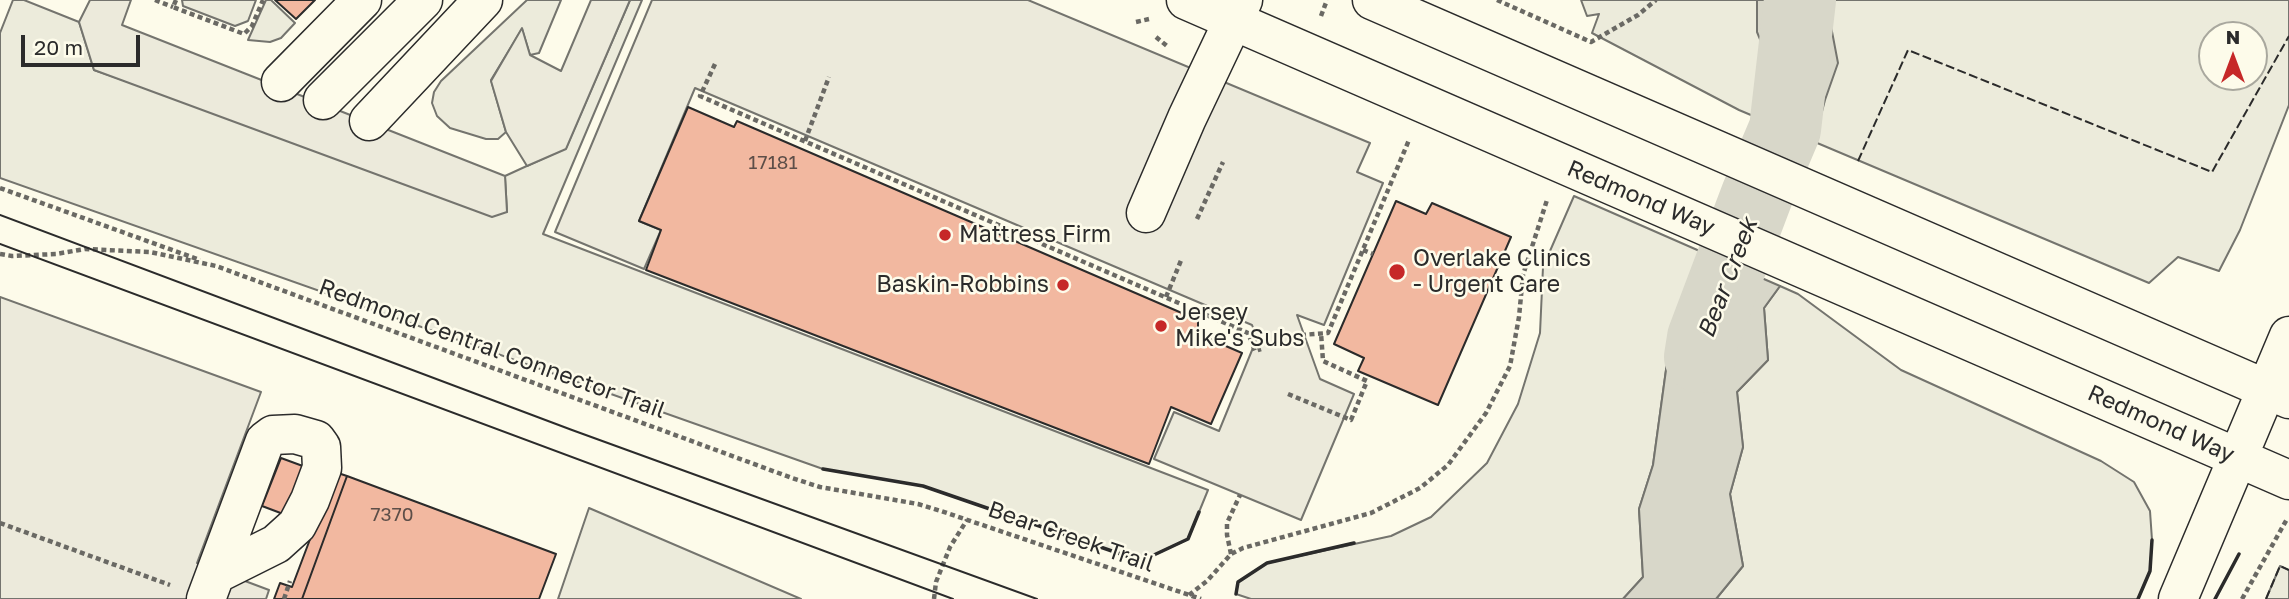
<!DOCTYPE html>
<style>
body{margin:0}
#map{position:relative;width:2289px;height:599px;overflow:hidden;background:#fdfbea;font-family:"Golos Text",sans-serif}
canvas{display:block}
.north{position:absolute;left:2198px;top:21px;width:70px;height:70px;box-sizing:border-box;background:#fdfbea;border:2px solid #a9a89e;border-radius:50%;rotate:0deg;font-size:19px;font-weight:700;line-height:28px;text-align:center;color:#2b2b2b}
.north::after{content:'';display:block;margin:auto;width:24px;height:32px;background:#c62828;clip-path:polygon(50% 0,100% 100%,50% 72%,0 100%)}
.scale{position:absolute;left:21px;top:35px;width:119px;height:32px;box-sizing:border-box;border:4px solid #2b2b2b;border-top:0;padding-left:9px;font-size:21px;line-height:24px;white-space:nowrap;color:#2b2b2b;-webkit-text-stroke:5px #fdfbea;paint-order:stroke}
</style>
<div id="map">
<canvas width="2289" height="599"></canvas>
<div class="north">N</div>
<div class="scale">20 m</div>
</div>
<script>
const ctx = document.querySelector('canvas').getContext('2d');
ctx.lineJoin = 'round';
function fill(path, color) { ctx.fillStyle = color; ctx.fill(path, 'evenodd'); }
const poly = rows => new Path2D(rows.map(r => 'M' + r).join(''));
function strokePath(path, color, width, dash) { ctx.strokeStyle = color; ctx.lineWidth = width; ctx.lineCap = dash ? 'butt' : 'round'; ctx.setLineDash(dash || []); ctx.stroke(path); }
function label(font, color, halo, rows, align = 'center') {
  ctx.font = font + ' "Golos Text",sans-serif'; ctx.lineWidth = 5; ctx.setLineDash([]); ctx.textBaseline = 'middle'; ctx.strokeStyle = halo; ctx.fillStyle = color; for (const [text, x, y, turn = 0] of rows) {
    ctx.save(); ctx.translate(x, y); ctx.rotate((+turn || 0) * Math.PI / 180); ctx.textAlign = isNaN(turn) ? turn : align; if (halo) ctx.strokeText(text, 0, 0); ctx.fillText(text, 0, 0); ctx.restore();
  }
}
const green = poly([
 [13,0,24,0,79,22,94,70,507,212,505,176,566,148,630,0,642,0,543,234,1208,490,1188,539,1141,561,923,486,823,469,0,178,0,33,13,0],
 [182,0,256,0,248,21,235,26,183,6,182,0],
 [266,0,271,0,295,23,281,38,270,42,248,40,266,0],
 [527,0,561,0,539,53,530,55,522,29,491,80,506,132,498,139,486,139,450,128,437,116,432,103,434,92,441,81,527,0],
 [1581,0,2289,0,2289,105,2240,230,2219,271,2178,257,2149,283,1739,110,1592,33,1599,14,1587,16,1581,0],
 [2212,35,2254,35,2254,77,2212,77,2212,35],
 [1574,196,1727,263,1669,348,1653,465,1639,509,1643,577,1623,599,1251,599,1236,594,1238,582,1267,563,1391,536,1431,517,1487,463,1518,404,1540,333,1543,267,1574,196],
 [1780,286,1798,294,1901,370,2101,461,2134,482,2150,511,2152,540,2150,571,2138,599,1716,599,1743,566,1730,494,1743,447,1737,392,1768,360,1764,308,1780,286],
 [589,508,801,599,558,599,589,508],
 [2280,566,2289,570,2289,599,2266,599,2280,566]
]);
const parking = poly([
 [90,0,131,0,122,25,505,176,507,212,492,217,94,70,79,22,90,0],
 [591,0,630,0,566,149,527,166,506,132,491,81,522,28,530,55,561,71,591,0],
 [652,0,1028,0,1370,143,1357,172,1383,183,1324,325,1297,315,1320,379,1354,394,1301,520,1154,459,1174,412,1219,431,1257,338,1252,325,695,88,639,221,661,230,644,269,555,232,652,0],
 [0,297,261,392,197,563,269,590,266,599,0,599,0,297]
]);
const water = poly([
 [1757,0,1826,0,1838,63,1825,100,1814,142,1778,127,1776,78,1757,32,1757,0],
 [1727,263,1780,286,1764,308,1768,360,1737,392,1743,447,1730,494,1743,566,1716,599,1623,599,1643,577,1639,509,1653,465,1669,348,1727,263]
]);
const river = poly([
 [1700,357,1703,338,1757,195,1785,129,1800,0]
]);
const building = poly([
 [275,0,315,0,296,19,275,0],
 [688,107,734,127,737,121,1198,320,1198,334,1242,353,1211,424,1171,407,1149,464,646,270,661,230,639,221,688,107],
 [1396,201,1426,214,1432,203,1511,237,1438,405,1358,371,1364,358,1334,344,1396,201],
 [281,458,330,476,332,471,347,476,302,599,274,599,280,583,292,587,315,526,262,506,281,458],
 [347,476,556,554,539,599,302,599,347,476]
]);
const path = poly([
 [155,0,173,7],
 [176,0,173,7,244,34,252,26,263,0],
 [1497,0,1591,42,1638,15,1656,0],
 [1321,16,1327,0],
 [1136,22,1149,19],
 [1156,37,1167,46],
 [715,64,700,96,1248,333,1255,351,1261,349],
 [805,141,829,77],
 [0,188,200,260],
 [1197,219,1223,162],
 [1363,250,1373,254],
 [0,254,12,256,56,254,85,249,150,252,216,266,792,478,820,487,918,504,941,511,1201,599],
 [1166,297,1182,258],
 [1301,335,1328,333,1409,140],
 [1288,394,1351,420,1367,381,1323,361,1321,333],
 [0,523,170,585],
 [1231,554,1227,535,1227,523,1240,495],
 [1189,595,1207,581,1231,554,1243,548,1371,513,1420,488,1448,465,1486,413,1510,366,1519,317,1523,275,1547,200],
 [284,599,290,581],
 [934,599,936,582,950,547,967,520],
 [2242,599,2287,519]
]);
const minor = poly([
 [281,82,362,0],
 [323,100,423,0],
 [369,121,483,0],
 [1146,213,1187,118,1243,0],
 [206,599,265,441,273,435,295,434,316,440,321,447,322,468,310,500,297,525,276,544,216,574]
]);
const major = poly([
 [1186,0,2289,480],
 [1372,0,2289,399],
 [2238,457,2289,336]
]);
const highway = poly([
 [2178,599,2238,457]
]);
const tram = poly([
 [0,215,572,430,1037,599],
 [0,244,953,599]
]);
const fence = poly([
 [1858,161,1908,50,2212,172,2289,36],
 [2266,599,2280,566,2289,570]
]);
const wall = poly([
 [823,469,923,486,1141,561,1188,539,1199,512],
 [1236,594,1238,582,1267,563,1354,543],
 [2138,599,2150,571,2152,540],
 [2215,599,2239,554]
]);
const markers = [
 [945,235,7,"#c62828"],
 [1397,272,9,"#c62828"],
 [1063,285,7,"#c62828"],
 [1161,326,7,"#c62828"]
];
const numberNames = [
 ["17181",773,163],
 ["7370",392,515]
];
const streetNames = [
 ["Redmond Way",1641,198,23],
 ["Redmond Central Connector Trail",492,349,20],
 ["Redmond Way",2161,424,24],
 ["Bear Creek Trail",1071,537,19]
];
const poiNames = [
 ["Mattress Firm",959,235],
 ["Overlake Clinics",1413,259],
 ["- Urgent Care",1413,285],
 ["Baskin-Robbins",1049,285,"right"],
 ["Jersey",1175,313],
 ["Mike's Subs",1175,339]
];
const waterNames = [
 ["Bear Creek",1728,278,-69]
];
fill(green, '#ecebdb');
strokePath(green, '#74746e', 2);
fill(parking, '#eceadb');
strokePath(parking, '#74746e', 2);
fill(water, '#d8d7c9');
strokePath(water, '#74746e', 2);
strokePath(river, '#d8d7c9', 72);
fill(building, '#f2b8a0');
strokePath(building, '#2b2b2b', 2);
strokePath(minor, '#2b2b2b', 41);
strokePath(major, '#2b2b2b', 41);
strokePath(highway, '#2b2b2b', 41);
strokePath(path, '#6a6964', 4.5, [5, 3.5]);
strokePath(minor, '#fdfbea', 38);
strokePath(major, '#fdfbea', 38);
strokePath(highway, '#fdfbea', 38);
strokePath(tram, '#2b2b2b', 2);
strokePath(fence, '#2b2b2b', 2, [9, 3.5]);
strokePath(wall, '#2b2b2b', 3.5);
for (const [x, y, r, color] of markers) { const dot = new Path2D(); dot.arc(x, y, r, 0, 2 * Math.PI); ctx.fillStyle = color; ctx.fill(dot); strokePath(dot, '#fdfbea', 2.5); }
label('19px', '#5d4e48', null, numberNames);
label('23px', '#2b2b2b', '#fdfbea', streetNames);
label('23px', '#2b2b2b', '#fdfbea', poiNames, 'left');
label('italic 24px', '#2b2b2b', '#fdfbea', waterNames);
</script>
